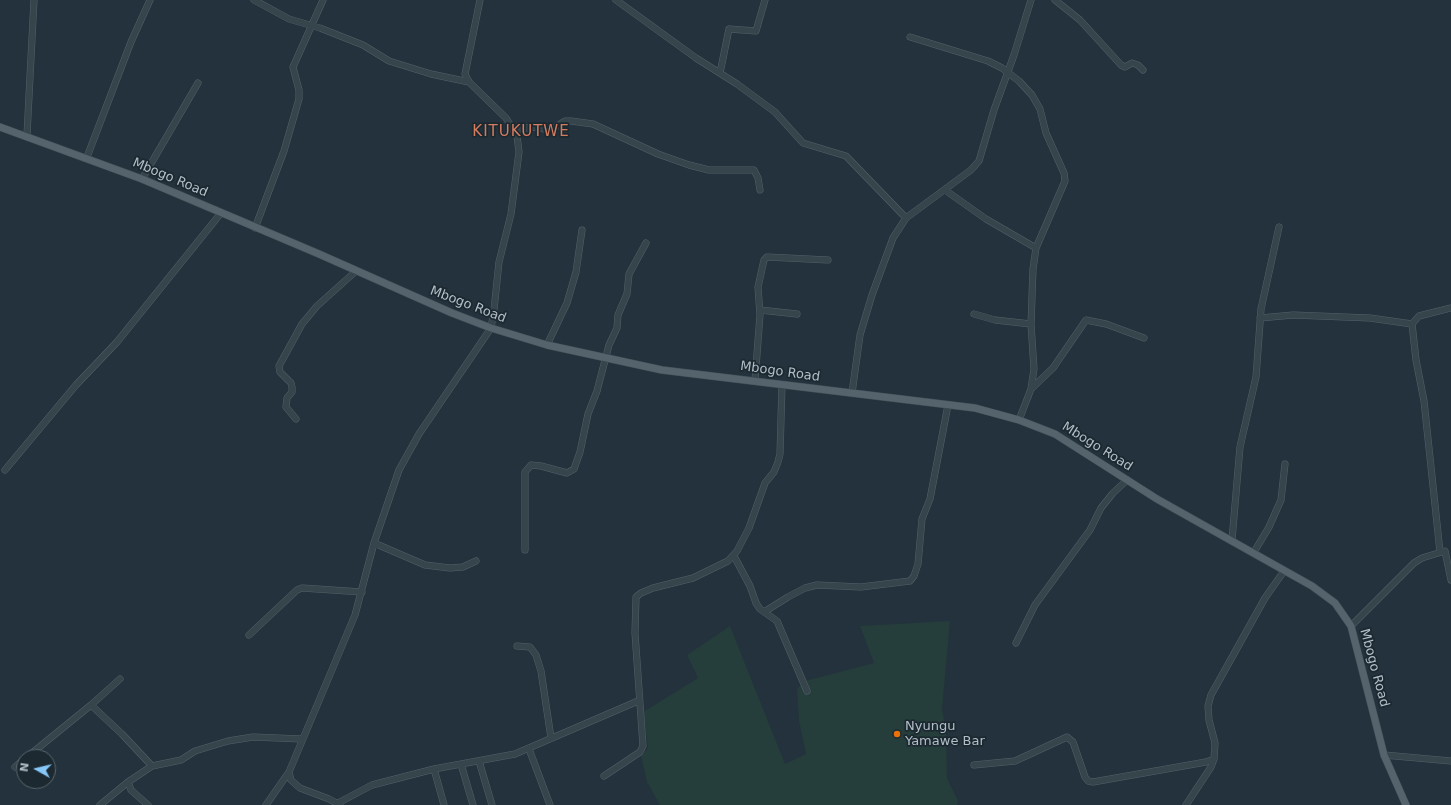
<!DOCTYPE html>
<style>
body{margin:0}
#map{position:relative;width:1451px;height:805px;overflow:hidden;background:#23323c;font-family:"DejaVu Sans",sans-serif}
canvas{display:block}
.north{position:absolute;left:16px;top:749px;width:40px;height:40px;box-sizing:border-box;background:#1c2931;border:1px solid #58656d;border-radius:50%;rotate:278deg;font-size:11px;font-weight:700;line-height:16px;text-align:center;color:#b2bec8}
.north::after{content:'';display:block;margin:auto;width:14px;height:18px;background:#86c8f9;clip-path:polygon(50% 0,100% 100%,50% 72%,0 100%)}
</style>
<div id="map">
<canvas width="1451" height="805"></canvas>
<div class="north">N</div>
</div>
<script>
const ctx = document.querySelector('canvas').getContext('2d');
ctx.lineJoin = 'round';
function fill(path, color) { ctx.fillStyle = color; ctx.fill(path, 'evenodd'); }
const poly = rows => new Path2D(rows.map(r => 'M' + r).join(''));
function strokePath(path, color, width, dash) { ctx.strokeStyle = color; ctx.lineWidth = width; ctx.lineCap = dash ? 'butt' : 'round'; ctx.setLineDash(dash || []); ctx.stroke(path); }
function label(font, color, halo, rows, align = 'center') {
  ctx.font = font + ' "DejaVu Sans",sans-serif'; ctx.lineWidth = 3.5; ctx.setLineDash([]); ctx.textBaseline = 'middle'; ctx.strokeStyle = halo; ctx.fillStyle = color; for (const [text, x, y, turn = 0] of rows) {
    ctx.save(); ctx.translate(x, y); ctx.rotate((+turn || 0) * Math.PI / 180); ctx.textAlign = isNaN(turn) ? turn : align; if (halo) ctx.strokeText(text, 0, 0); ctx.fillText(text, 0, 0); ctx.restore();
  }
}
const green = poly([
 [950,621,942,710,946,730,947,778,958,801,957,805,660,805,647,782,641,756,648,748,643,712,698,678,687,655,730,626,785,764,806,754,799,721,797,689,805,681,874,663,860,626]
]);
const minor = poly([
 [254,0,289,19,320,28,363,45,389,61,431,74,469,82],
 [616,0,696,58,737,84,775,112,803,143,846,156,906,218],
 [1055,0,1080,20,1121,65,1125,67,1132,63,1138,65,1143,70],
 [910,37,988,61,1002,68,1019,81,1032,95,1040,109,1046,133,1064,173,1065,181,1036,248,1033,269,1031,324,1034,369,1031,389,1019,420],
 [720,73,729,29,756,31,765,0],
 [513,130,532,127,551,130,565,121,571,121,593,124,658,154,689,165,709,170,754,170,758,178,760,190],
 [27,135,34,0],
 [87,157,131,42,150,0],
 [142,179,198,83],
 [945,190,986,219,1036,248],
 [255,228,284,151,299,99,299,90,293,67,323,0],
 [760,310,797,314],
 [974,314,995,320,1031,324],
 [1260,318,1293,315,1370,318,1412,324],
 [547,345,567,303,576,272,582,230],
 [755,380,760,315,758,287,764,260,767,257,828,260],
 [1031,389,1053,368,1086,320,1106,324,1144,338],
 [852,393,860,335,872,295,893,238,906,218,971,170,979,161,994,110,1014,55,1031,0],
 [296,419,286,407,287,398,292,392,292,387,291,383,280,372,279,366,302,324,317,306,356,271],
 [5,470,76,385,117,342,221,213],
 [1232,540,1240,447,1256,377,1261,309,1279,227],
 [374,543,425,565,450,568,463,567,476,561],
 [525,550,525,472,531,465,541,466,567,473,574,469,580,452,588,414,597,391,609,345,617,328,618,315,627,294,629,274,646,243],
 [1254,552,1269,527,1281,500,1285,464],
 [1440,552,1424,401,1416,360,1412,324,1419,316,1451,308],
 [734,556,750,586,756,603,760,609,777,621,807,691],
 [764,612,788,597,805,588,817,585,861,587,910,581,914,576,918,564,922,519,930,499,948,405],
 [1351,626,1414,563,1422,558,1445,551,1451,580],
 [249,635,297,590,302,588,362,592],
 [1016,643,1035,605,1090,530,1101,508,1113,493,1127,480],
 [517,646,530,647,536,655,541,671,551,738],
 [91,705,122,734,152,766],
 [529,749,550,805],
 [1384,755,1451,761],
 [27,757,91,705,120,679],
 [479,761,492,805],
 [461,764,473,805],
 [974,765,1015,761,1067,737,1073,742,1085,777,1088,781,1093,782,1206,762,1214,759],
 [15,767,24,759],
 [434,769,444,805],
 [604,776,640,752,643,746,635,633,636,597,641,593,653,588,693,578,728,561,737,551,749,528,765,483,774,472,778,462,780,454,782,385],
 [128,782,131,790,148,805],
 [338,803,372,785,434,769,515,754,638,701],
 [100,805,128,782,152,766,181,760,195,751,228,741,253,737,302,739],
 [266,805,289,772],
 [340,805,329,799,300,788,291,780,289,772,355,615,374,543,399,470,419,434,491,328,494,310,499,262,511,214,519,152,517,136,506,118,469,82,465,74,480,0],
 [1186,805,1211,767,1214,759,1215,743,1209,720,1208,706,1211,695,1265,598,1284,571]
]);
const major = poly([
 [0,127,142,179,319,254,452,313,491,328,547,345,662,370,975,408,1019,420,1055,434,1157,499,1312,586,1335,603,1351,626,1384,755,1406,805]
]);
const markers = [
 [897,734,4,"#e8710a"]
];
const streetNames = [
 ["Mbogo Road",170,178,23],
 ["Mbogo Road",468,305,21],
 ["Mbogo Road",780,372,8],
 ["Mbogo Road",1097,447,32],
 ["Mbogo Road",1374,668,75]
];
const poiNames = [
 ["Nyungu",905,727],
 ["Yamawe Bar",905,742]
];
const quarterNames = [
 ["KITUKUTWE",521,132]
];
fill(green, '#253d3b');
strokePath(minor, '#55616a', 7);
strokePath(major, '#404d55', 8);
strokePath(minor, '#36444c', 6);
strokePath(major, '#54636c', 7);
for (const [x, y, r, color] of markers) { const dot = new Path2D(); dot.arc(x, y, r, 0, 2 * Math.PI); ctx.fillStyle = color; ctx.fill(dot); strokePath(dot, '#1c2931', 1.5); }
label('13px', '#b2bec8', '#1c2931', streetNames);
label('13px', '#b2bec8', '#1c2931', poiNames, 'left');
ctx.letterSpacing = '1px';
label('15px', '#d57c5f', '#1c2931', quarterNames);
ctx.letterSpacing = '0px';
</script>
